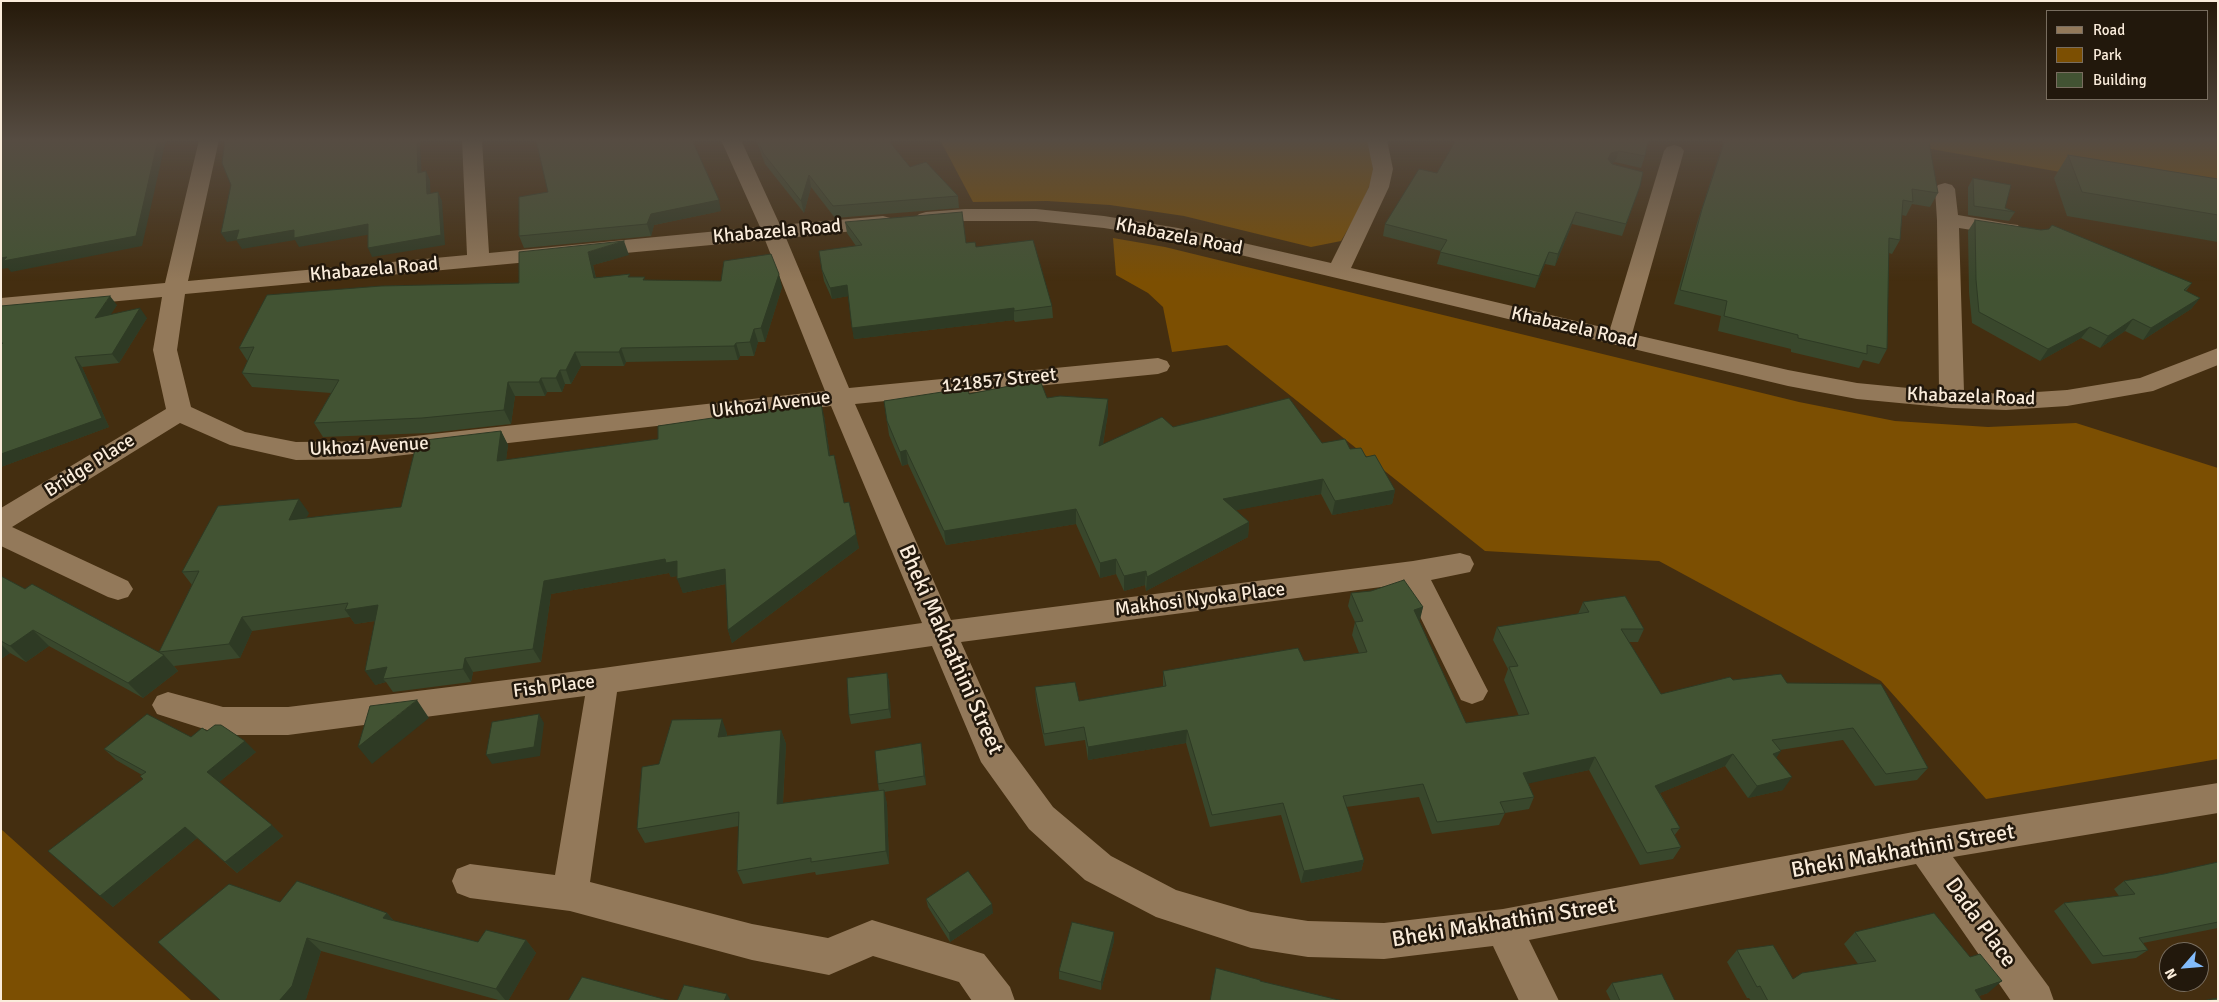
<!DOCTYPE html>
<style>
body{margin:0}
#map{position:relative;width:2219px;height:1002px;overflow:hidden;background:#442e10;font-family:Signika,sans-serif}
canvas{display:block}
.frame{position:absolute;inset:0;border:2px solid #faecdb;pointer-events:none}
.legend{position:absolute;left:2046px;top:10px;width:162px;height:90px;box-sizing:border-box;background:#22180c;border:1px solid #786d5f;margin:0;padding:6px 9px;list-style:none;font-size:15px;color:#faecdb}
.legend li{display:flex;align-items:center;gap:10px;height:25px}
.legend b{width:25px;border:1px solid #786d5f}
.north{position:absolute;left:2159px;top:942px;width:50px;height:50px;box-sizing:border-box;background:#22180c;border:1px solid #786d5f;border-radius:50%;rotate:243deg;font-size:14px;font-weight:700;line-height:20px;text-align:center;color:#faecdb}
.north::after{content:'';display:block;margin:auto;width:18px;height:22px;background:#83bcfb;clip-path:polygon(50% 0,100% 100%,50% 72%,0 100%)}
</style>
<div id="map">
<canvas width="2219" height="1002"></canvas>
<div class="frame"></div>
<ul class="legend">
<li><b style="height:6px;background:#93795a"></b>Road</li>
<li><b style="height:14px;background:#7c4f02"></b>Park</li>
<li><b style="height:14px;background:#425333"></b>Building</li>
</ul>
<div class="north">N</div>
</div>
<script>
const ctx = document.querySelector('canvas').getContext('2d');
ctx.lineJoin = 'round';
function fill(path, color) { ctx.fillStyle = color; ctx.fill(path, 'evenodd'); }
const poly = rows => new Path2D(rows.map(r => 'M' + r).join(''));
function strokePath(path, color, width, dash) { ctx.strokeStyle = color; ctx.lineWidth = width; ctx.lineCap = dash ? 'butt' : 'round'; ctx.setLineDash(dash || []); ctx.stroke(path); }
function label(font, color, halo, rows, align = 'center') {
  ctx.font = font + ' Signika,sans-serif'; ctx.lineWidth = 5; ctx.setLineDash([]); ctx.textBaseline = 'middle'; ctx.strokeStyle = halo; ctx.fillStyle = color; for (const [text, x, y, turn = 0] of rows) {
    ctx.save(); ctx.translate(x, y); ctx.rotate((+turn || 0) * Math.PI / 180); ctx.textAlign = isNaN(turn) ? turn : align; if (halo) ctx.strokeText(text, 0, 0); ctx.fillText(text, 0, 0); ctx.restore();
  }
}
const green = poly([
 [940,140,1369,140,1374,175,1358,212,1341,241,1311,247,1184,216,1110,205,1047,201,973,202],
 [1866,140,2218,140,2218,200,1931,149],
 [1113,238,1165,247,1799,402,1895,421,1988,427,2076,423,2218,468,2218,759,1986,799,1881,681,1659,561,1485,551,1227,345,1172,352,1163,307,1148,293,1116,275],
 [1,829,192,1001,1,1001]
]);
const minor = poly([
 [199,140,219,140,188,281,467,255,462,140,482,140,489,253,760,227,721,140,741,140,780,225,883,216,890,218,894,222,890,226,883,228,786,238,849,388,1158,358,1167,361,1170,366,1167,371,1158,374,855,404,951,620,1413,561,1460,553,1470,556,1474,564,1470,572,1431,580,1488,691,1483,700,1472,704,1461,700,1404,584,961,642,1006,743,1053,807,1111,856,1176,890,1251,912,1308,921,1384,923,1503,909,1924,830,2218,783,2218,813,1953,857,2049,987,2054,1001,2011,1001,1916,864,1529,940,1559,1001,1519,1001,1493,946,1384,959,1308,957,1251,948,1156,917,1085,880,1029,829,981,762,932,646,617,692,590,882,752,924,828,938,872,920,984,954,1010,987,1015,1001,972,1001,959,982,873,956,829,975,752,960,570,911,470,898,457,893,452,881,457,869,470,864,555,875,585,696,288,735,223,735,157,714,152,705,157,696,168,692,223,707,288,707,603,668,922,623,831,406,369,459,296,460,230,445,180,423,12,527,128,581,133,589,128,597,118,600,108,597,1,546,1,508,166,409,153,350,162,297,1,312,1,298,165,283,199,140],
 [765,240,825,391,369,441,296,442,245,432,191,407,177,350,185,294,765,240],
 [1367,140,1387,140,1393,169,1389,187,1351,268,1610,329,1664,151,1667,147,1674,145,1681,147,1684,151,1632,334,1788,370,1857,383,1939,391,1937,220,1935,189,1938,185,1945,183,1952,185,1955,189,1958,215,2010,224,2018,225,2021,230,2018,235,2010,236,1959,228,1964,392,2006,394,2067,390,2140,378,2218,348,2218,365,2153,391,2067,406,2006,410,1952,408,1857,399,1788,386,1178,240,1104,228,1036,221,965,221,926,224,919,222,915,218,919,214,926,212,965,209,1036,209,1104,216,1178,228,1331,263,1369,187,1373,169,1367,140]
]);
const wall = poly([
 [756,140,888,140,910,167,958,196,959,208,835,218,811,187,804,213,765,164],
 [1648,140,1645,156,1641,168,1615,162,1612,163,1640,186,1622,236,1572,224,1555,266,1545,264,1535,288,1437,264,1441,251,1383,236,1385,224,1437,173],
 [1724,140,1918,140,1938,193,1930,207,1912,204,1906,216,1902,215,1900,240,1892,254,1889,253,1887,349,1879,364,1863,360,1859,368,1791,352,1791,349,1718,331,1721,316,1674,304,1697,223],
 [2068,155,2218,179,2218,242,2067,216,2054,178],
 [1973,178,2005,208,2015,212,2009,221,1968,215,1968,187],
 [721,211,654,225,651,236,524,248,519,236],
 [1975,220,2192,283,2186,291,2200,298,2191,309,2143,340,2125,331,2100,348,2081,338,2040,361,1972,323,1969,292,1968,231],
 [845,222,966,243,976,247,1052,306,1053,318,1015,322,1014,320,854,339,848,296,832,299,824,281,822,270,856,246,847,233],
 [629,255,593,265,596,278,631,277,646,280,782,287,765,342,758,342,754,356,740,356,738,360,626,362,624,366,581,366,571,384,565,384,562,392,547,392,545,396,515,396,511,424,429,433,323,437,314,423,331,393,252,387,242,373,248,362,239,348,519,283],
 [117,305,110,315,147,318,119,363,82,367,109,427,1,467,1,306],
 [969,394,1047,398,1108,399,1108,413,1103,444,1173,427,1322,443,1350,449,1366,457,1395,490,1392,504,1332,515,1321,494,1236,510,1249,522,1248,537,1146,591,1145,585,1124,591,1116,574,1100,578,1076,524,946,545,908,464,902,466,889,435,884,401],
 [824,416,830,456,844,503,859,548,732,643,728,630,726,584,683,593,677,576,671,577,669,573,551,594,541,662,473,672,471,682,393,692,386,682,375,685,375,621,355,624,350,617,252,631,240,658,174,666,178,671,143,698,49,646,26,662,10,653,1,659,1,576,25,589,159,652,192,585,182,572,309,513,306,518,401,507,501,431,508,445,506,460],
 [1351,593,1423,607,1419,620,1466,723,1519,716,1504,680,1508,669,1493,640,1497,627,1578,614,1583,602,1644,629,1638,642,1629,642,1661,694,1733,680,1787,683,1928,768,1917,780,1875,786,1843,740,1780,750,1776,758,1783,790,1748,798,1725,766,1660,793,1680,828,1674,836,1681,847,1673,859,1640,865,1589,770,1528,783,1534,797,1529,809,1505,813,1499,825,1432,834,1419,797,1346,807,1364,860,1361,871,1301,883,1281,815,1210,827,1186,743,1088,760,1085,740,1045,746,1036,700,1035,687,1079,701,1163,687,1163,671,1304,661,1359,653,1352,635,1355,622,1348,606],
 [887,673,889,682,891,718,851,724,849,715],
 [781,730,786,744,783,803,879,791,878,784,923,752,926,785,884,792,887,804,889,864,816,875,815,872,743,884,737,871,739,826,645,843,637,829,659,764,727,733,727,736],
 [207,731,256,752,219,782,283,836,237,873,197,838,113,907,100,896,142,779,142,775,116,760,104,749,191,737],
 [2218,862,2218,928,2143,943,2148,950,2136,958,2092,964,2054,911,2064,903,2119,896,2114,889,2124,881,2164,874],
 [926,899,993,913,950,942,928,907],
 [280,902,387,913,394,921,478,942,526,940,536,953,508,1001,502,1001,321,951,306,999],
 [1114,932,1114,941,1101,990,1059,979,1059,971],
 [1855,932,1988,993,1979,996,1982,1001,1751,1001,1749,998,1747,998,1727,962,1737,950,1793,979,1858,964,1844,944],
 [1612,983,1675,1001,1611,1001,1606,991]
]);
const shadedWall = poly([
 [158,140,166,140,142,246,11,272,8,268,1,269,1,258,7,257],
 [417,140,420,140,422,182,418,173],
 [1619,151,1615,162,1608,165,1608,159,1611,153],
 [426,171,430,180,431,203,427,194],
 [809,175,811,187,804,213,801,201],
 [438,192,442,201,445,245,372,257,368,248],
 [719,200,721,211,654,225,651,236,647,224,651,214],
 [1576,212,1572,224,1555,266,1558,254],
 [368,224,372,234,299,247,295,240,242,249,236,240,294,230],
 [239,230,244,239,227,242,221,233],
 [624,241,629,255,593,265,599,292,594,278,588,252],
 [1549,252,1545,264,1535,288,1539,276],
 [779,274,782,287,765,342,761,328],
 [847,285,849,296,832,299,830,288],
 [110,296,117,305,102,328,95,318],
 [2200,298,2191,309,2143,340,2151,328],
 [140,308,147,318,119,363,112,354],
 [1014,308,1014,320,854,339,852,328],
 [2133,319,2125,331,2100,348,2108,336],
 [2090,327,2081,338,2040,361,2048,349],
 [754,329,758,342,754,356,750,342],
 [736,343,740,356,738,360,734,346],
 [621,348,626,362,624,366,619,352],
 [575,352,581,366,571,384,566,370],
 [75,357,82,367,109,427,1,467,1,454],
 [560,370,565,384,562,392,556,378],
 [541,378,547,392,545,396,539,382],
 [508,382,515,396,511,424,504,410],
 [1108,399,1108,413,1100,460,1099,446],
 [821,402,824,416,832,470,829,456],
 [501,431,508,445,504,475,497,461],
 [906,450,908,464,902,466,900,452],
 [1323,479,1321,494,1222,513,1223,499],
 [1395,490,1392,504,1332,515,1335,501],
 [299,499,309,513,298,534,289,520],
 [849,502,859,548,732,643,728,630],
 [1076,509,1076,524,946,545,944,531],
 [1249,522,1248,537,1146,591,1147,577],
 [665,559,677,561,682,575,671,577,669,573,551,594,541,662,533,649,544,581],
 [1116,559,1116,574,1100,578,1100,563],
 [725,569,730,583,683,593,677,579],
 [1146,571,1145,585,1124,591,1124,576],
 [378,605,387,619,355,624,345,610],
 [1423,607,1420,620,1411,623,1414,610],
 [242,617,252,631,240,658,229,644],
 [33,630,49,646,26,662,10,646],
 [1,644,10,653,1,659],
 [164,655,178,671,143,698,128,683],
 [465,658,473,672,471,682,463,669],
 [387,667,383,679,386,682,375,685,365,671],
 [887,673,889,682,891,718,889,709],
 [417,700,429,718,372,764,358,747],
 [539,714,544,723,540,756,492,764,486,755],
 [722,719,727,733,723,751,718,737],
 [781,730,786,744,782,818,777,804],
 [1187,730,1186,743,1088,760,1088,747],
 [245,741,256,752,218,783,207,772],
 [921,743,923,752,926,785,924,776],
 [1781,751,1772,764,1773,754],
 [1733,754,1725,766,1648,798,1655,786],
 [1595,757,1589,770,1518,786,1523,773],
 [1792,777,1783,790,1748,798,1757,786],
 [884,790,887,804,889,864,886,851],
 [272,825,283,836,237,873,225,862],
 [185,827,197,838,113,907,100,896],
 [1364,860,1361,871,1301,883,1304,871],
 [992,904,993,913,950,942,949,933],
 [387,913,399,927,383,918],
 [1114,932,1114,941,1101,990,1101,982],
 [307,938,321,951,306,999,305,1001,279,1001],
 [526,940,536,953,508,1001,506,1001,496,989],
 [2002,981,1988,993,1964,1001,1975,990],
 [727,994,731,1001,724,1001]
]);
const building = poly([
 [1,140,158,140,136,236,3,261,7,257,1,258,1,140],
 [225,140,417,140,418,173,426,171,427,194,438,192,441,235,368,248,368,224,294,238,294,230,236,240,239,230,221,233,231,185,222,163,225,140],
 [536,140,692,140,719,200,651,214,647,224,519,236,519,197,548,192,536,140],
 [758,140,888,140,910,167,926,162,958,196,833,206,809,175,801,201,763,153,758,140],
 [1456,140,1648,140,1645,156,1619,151,1611,153,1608,159,1612,164,1643,172,1640,186,1626,224,1576,212,1558,254,1549,252,1539,276,1440,252,1447,240,1385,224,1419,169,1437,173,1456,140],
 [1725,140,1918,140,1929,142,1938,193,1912,189,1913,202,1903,200,1900,240,1889,238,1887,349,1867,345,1867,354,1798,338,1798,335,1724,316,1727,301,1680,290,1702,209,1725,140],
 [2068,155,2218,179,2218,215,2082,192,2068,155],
 [1973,178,2011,185,2005,208,2015,212,1974,206,1973,178],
 [962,212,966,243,975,242,976,247,1033,240,1052,306,1014,311,1014,308,852,328,847,285,830,288,822,270,819,251,862,245,845,222,962,212],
 [1975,220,2041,230,2049,229,2052,225,2192,283,2184,290,2200,298,2151,328,2133,319,2108,336,2090,327,2048,349,1979,312,1976,280,1975,220],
 [624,241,588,252,594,278,630,274,628,277,645,277,643,280,721,281,724,261,771,254,779,274,761,328,754,329,750,342,736,343,734,346,621,348,619,352,575,352,566,370,560,370,556,378,541,378,539,382,508,382,504,410,422,418,314,423,339,380,242,373,254,347,239,348,267,295,381,286,519,283,519,252,624,241],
 [110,296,95,318,140,308,112,354,75,357,102,418,1,454,1,344,3,343,1,344,1,306,110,296],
 [1040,380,1047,398,1060,396,1108,399,1099,446,1162,417,1173,427,1289,398,1322,443,1345,439,1350,449,1361,448,1366,457,1375,455,1395,490,1335,501,1323,479,1223,499,1249,522,1147,577,1146,571,1124,576,1116,559,1100,563,1076,509,944,531,906,450,900,452,887,421,884,401,968,388,969,394,1040,380],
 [821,402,829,456,834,455,844,503,849,502,856,534,728,630,725,569,677,579,677,561,666,563,665,559,544,581,533,649,465,658,463,669,383,679,387,667,365,671,378,605,345,610,348,603,242,617,229,644,159,652,199,571,182,572,218,506,299,499,289,520,401,507,417,441,501,431,497,461,658,439,658,426,821,402],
 [1,576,25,589,32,584,164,655,128,683,33,630,10,646,1,641,1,576],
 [1404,580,1423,607,1414,610,1466,723,1529,714,1509,667,1518,666,1497,627,1589,612,1583,602,1625,596,1644,629,1621,629,1661,694,1730,677,1733,680,1781,674,1787,683,1881,684,1928,768,1886,774,1853,728,1772,740,1781,751,1773,754,1792,777,1757,786,1733,754,1655,786,1680,828,1671,829,1681,847,1647,853,1595,757,1523,773,1534,797,1500,802,1505,813,1437,822,1423,784,1343,796,1364,860,1304,871,1283,803,1212,815,1187,730,1088,747,1084,727,1044,734,1035,687,1075,682,1079,701,1166,686,1163,671,1298,648,1304,661,1367,652,1355,622,1363,621,1351,593,1371,591,1404,580],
 [887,673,889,709,849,715,847,678,887,673],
 [417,700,358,747,370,706,417,700],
 [147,714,191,737,202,728,207,731,215,725,221,725,245,741,207,772,272,825,225,862,185,827,100,896,48,851,143,779,140,776,146,772,104,749,147,714],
 [539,714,534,747,486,755,492,722,539,714],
 [722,719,718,737,781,730,777,804,884,790,886,851,811,862,811,858,737,871,739,812,637,829,642,767,659,764,672,720,722,719],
 [921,743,924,776,878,784,875,751,921,743],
 [2218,862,2218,922,2139,938,2148,950,2103,956,2064,903,2135,894,2124,881,2164,874,2218,862],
 [968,871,992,904,949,933,926,899,968,871],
 [297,881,387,913,383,918,478,942,486,930,526,940,496,989,307,938,292,986,279,1001,221,1001,158,942,229,884,280,902,297,881],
 [1934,913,1970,957,1980,954,2002,981,1975,990,1982,1001,1768,1001,1760,986,1757,987,1737,950,1773,945,1793,979,1802,973,1876,961,1855,932,1934,913],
 [1072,922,1114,932,1101,982,1059,971,1072,922],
 [1216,968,1260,980,1260,981,1343,1001,1210,1001,1216,968],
 [1662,974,1675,1001,1620,1001,1612,983,1662,974],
 [582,977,671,1001,568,1001,582,977],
 [684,985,727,994,724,1001,677,1001,684,985],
 [2218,998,2218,1001,2202,1001,2218,998]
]);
const streetNames = [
 ["Khabazela Road",777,232,-5],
 ["Khabazela Road",1179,237,11],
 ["Khabazela Road",374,270,-5],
 ["Khabazela Road",1574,328,13],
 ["121857 Street",999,381,-6],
 ["Khabazela Road",1971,397,2],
 ["Ukhozi Avenue",771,405,-7],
 ["Ukhozi Avenue",369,447,-3],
 ["Bridge Place",90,466,-32],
 ["Makhosi Nyoka Place",1200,600,-7],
 ["Fish Place",554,687,-7]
];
const nearStreetnames = [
 ["Bheki Makhathini Street",950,650,66],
 ["Bheki Makhathini Street",1903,852,-10],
 ["Bheki Makhathini Street",1504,923,-9],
 ["Dada Place",1980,923,54]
];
fill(green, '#7c4f02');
fill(minor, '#93795a');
fill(wall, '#39472c');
fill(shadedWall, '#2e3a24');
fill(building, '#425333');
strokePath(building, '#2e3a24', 1);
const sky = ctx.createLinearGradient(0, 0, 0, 281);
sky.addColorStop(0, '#251909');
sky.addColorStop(0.5, '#564c42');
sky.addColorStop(1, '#564c4200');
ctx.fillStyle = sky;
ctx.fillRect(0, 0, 2219, 281);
label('19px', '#faecdb', '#22180c', streetNames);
label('22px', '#faecdb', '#22180c', nearStreetnames);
</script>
